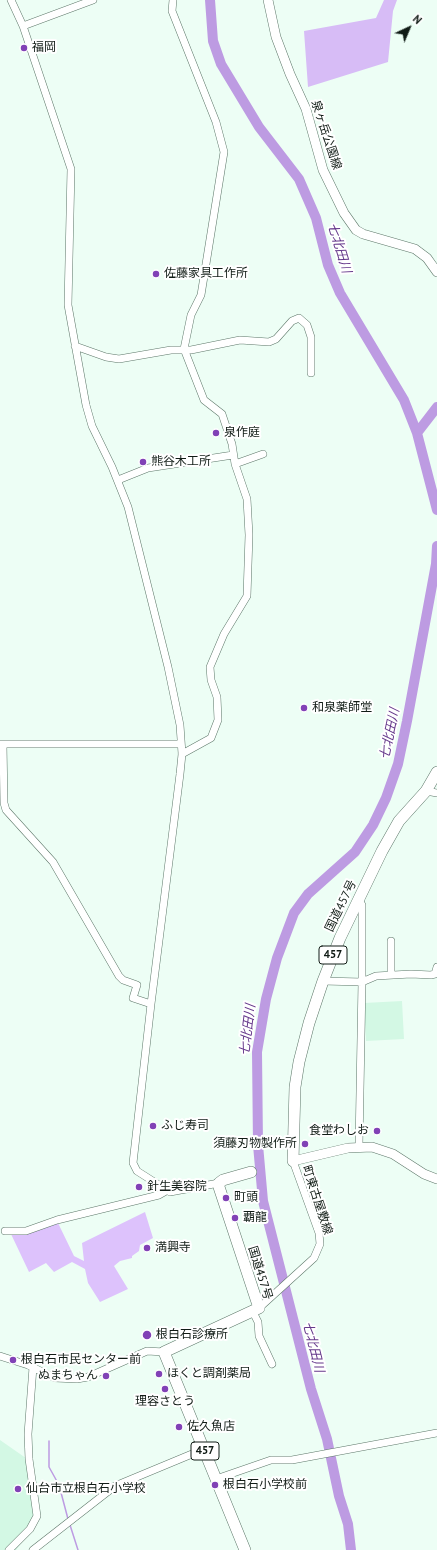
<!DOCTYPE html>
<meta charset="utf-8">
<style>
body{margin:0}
#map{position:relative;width:437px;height:1550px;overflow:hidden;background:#edfef5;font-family:"PT Sans",sans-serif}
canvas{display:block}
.north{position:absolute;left:389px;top:8px;width:40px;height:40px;-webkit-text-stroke:3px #fff;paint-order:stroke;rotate:44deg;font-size:11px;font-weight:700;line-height:16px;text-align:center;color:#111c16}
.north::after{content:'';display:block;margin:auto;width:14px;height:18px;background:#111c16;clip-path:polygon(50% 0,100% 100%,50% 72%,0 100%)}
</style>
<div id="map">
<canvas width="437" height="1550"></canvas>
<div class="north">N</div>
</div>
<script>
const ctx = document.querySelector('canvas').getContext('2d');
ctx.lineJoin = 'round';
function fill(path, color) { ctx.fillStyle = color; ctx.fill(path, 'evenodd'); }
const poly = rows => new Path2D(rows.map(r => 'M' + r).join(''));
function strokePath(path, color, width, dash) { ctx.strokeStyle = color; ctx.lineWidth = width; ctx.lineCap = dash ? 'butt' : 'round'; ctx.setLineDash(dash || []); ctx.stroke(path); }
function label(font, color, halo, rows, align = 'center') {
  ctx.font = font + ' "PT Sans","Noto Sans JP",sans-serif'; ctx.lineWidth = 4; ctx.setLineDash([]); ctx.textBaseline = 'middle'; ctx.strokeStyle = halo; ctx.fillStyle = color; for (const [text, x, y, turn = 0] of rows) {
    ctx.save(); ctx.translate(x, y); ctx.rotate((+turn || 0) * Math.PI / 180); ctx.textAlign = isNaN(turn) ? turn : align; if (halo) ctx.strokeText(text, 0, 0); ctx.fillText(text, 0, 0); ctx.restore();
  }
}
const built = poly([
 [402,1001,404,1039,366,1041,364,1003],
 [0,1440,33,1463,40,1516,16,1550,0,1550]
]);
const green = poly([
 [145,1212,153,1238,140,1245,139,1251,132,1256,132,1258,120,1261,114,1266,128,1289,100,1302,88,1283,85,1269,72,1262,54,1272,46,1263,29,1272,11,1234,58,1223,74,1256,84,1261,82,1243]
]);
const forest = poly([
 [384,0,397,0,393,11,388,62,308,87,304,31,376,18]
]);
const stream = poly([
 [49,1441,49,1467,59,1485,68,1519],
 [70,1525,78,1550]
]);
const river = poly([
 [210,0,213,41,221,64,259,127,299,179,316,218,328,265,340,293,404,400,417,433,437,510],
 [417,433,437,407],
 [351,1550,348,1524,339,1496,327,1439,311,1389,263,1201,258,1145,257,1052,266,999,277,958,294,913,308,894,355,852,373,825,386,798,398,764,407,721,436,564,437,546]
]);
const minor = poly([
 [11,0,23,26,71,169,68,305,86,405,92,426,112,467,128,507,168,667,180,725,182,754,180,774,151,1004,133,1163,137,1171,170,1192,219,1183],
 [173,0,172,11,216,122,224,152,201,295,191,315,184,349,204,400,222,414,232,444,235,464,247,499,249,535,247,596,224,634,210,667,211,680,217,697,218,720,211,738,182,754],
 [23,26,93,0],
 [75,346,106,357,119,359,171,350,191,350,240,340,269,342,276,339,292,321,299,318,307,325,311,337,311,373],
 [235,464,263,454],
 [118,480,148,468,233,455],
 [0,744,181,744],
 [3,744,4,803,6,810,53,862,119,976,123,980,137,985,133,998,151,1004],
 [426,791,437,793],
 [359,900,362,905,362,982,359,1146],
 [391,941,391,975],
 [323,981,362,982,376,976,411,974,431,975,435,974,437,967],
 [5,1231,26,1231,57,1220,159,1195,166,1191],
 [259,1308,314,1258,320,1244,319,1233,293,1161],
 [253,1312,258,1322,259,1336,272,1364],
 [0,1356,28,1365,55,1378,77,1379,88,1377,147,1351,164,1352],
 [216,1479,271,1460,292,1460,437,1433],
 [9,1550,30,1529,37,1516,29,1459,28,1434,33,1367],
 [33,1550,115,1486,204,1449]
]);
const major = poly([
 [268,0,276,37,290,74,306,109,323,170,344,213,356,230,363,234,415,249,427,258,437,272],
 [293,1161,348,1148,372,1147,393,1154,424,1174,437,1179]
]);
const highway = poly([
 [293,1161,295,1087,299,1062,309,1023,323,981,340,938,382,851,399,821,426,791,437,772],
 [245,1550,164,1352,259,1308,219,1187,219,1183,223,1180,251,1172]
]);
const markers = [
 [24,48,4,"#8141b6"],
 [156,274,4,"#8141b6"],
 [216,433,4,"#8141b6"],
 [143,462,4,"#8141b6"],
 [304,708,4,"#8141b6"],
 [153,1126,4,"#8141b6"],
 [377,1131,4,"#8141b6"],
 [305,1144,4,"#8141b6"],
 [139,1187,4,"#8141b6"],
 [226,1198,4,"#8141b6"],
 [235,1218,4,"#8141b6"],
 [147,1248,4,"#8141b6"],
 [147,1335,5,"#8141b6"],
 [13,1360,4,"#8141b6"],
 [159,1374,4,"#8141b6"],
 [106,1376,4,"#8141b6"],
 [165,1389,4,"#8141b6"],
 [179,1427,4,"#8141b6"],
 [215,1485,4,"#8141b6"],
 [18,1489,4,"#8141b6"]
];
const shields = [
 [333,955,28],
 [205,1451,28]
];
const shieldNames = [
 ["457",333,955],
 ["457",205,1451]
];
const poiNames = [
 ["福岡",32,48],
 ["佐藤家具工作所",164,274],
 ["泉作庭",224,433],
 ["熊谷木工所",151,462],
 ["和泉薬師堂",312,708],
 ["ふじ寿司",161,1126],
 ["食堂わしお",369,1131,"right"],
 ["須藤刃物製作所",297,1144,"right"],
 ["針生美容院",147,1187],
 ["町頭",234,1198],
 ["覇龍",243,1218],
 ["満興寺",155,1248],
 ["根白石診療所",156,1335],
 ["根白石市民センター前",21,1360],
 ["ほくと調剤薬局",167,1374],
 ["ぬまちゃん",98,1376,"right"],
 ["理容さとう",165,1402,"center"],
 ["佐久魚店",187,1427],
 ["根白石小学校前",223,1485],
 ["仙台市立根白石小学校",26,1489]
];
const streetNames = [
 ["泉ヶ岳公園線",326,135,72],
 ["国道457号",341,906,-64],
 ["町東古屋敷線",317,1200,72],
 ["国道457号",260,1273,73]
];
const waterNames = [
 ["七北田川",339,248,73],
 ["七北田川",390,734,-78],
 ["七北田川",248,1030,-83],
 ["七北田川",313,1347,76]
];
fill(built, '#d3f8e4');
fill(green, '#ddc2fc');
fill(forest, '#d7bcf6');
strokePath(stream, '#bd9be2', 1.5);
strokePath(river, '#bd9be2', 10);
strokePath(minor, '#5d7769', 8);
strokePath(major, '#5d7769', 10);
strokePath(highway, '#5d7769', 12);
strokePath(minor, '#fff', 7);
strokePath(major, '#fff', 9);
strokePath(highway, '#fff', 11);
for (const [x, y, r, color] of markers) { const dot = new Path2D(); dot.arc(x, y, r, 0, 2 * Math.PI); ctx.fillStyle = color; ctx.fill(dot); strokePath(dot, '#fff', 1.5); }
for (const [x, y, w] of shields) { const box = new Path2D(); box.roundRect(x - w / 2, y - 9, w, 18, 3); ctx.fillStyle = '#fff'; ctx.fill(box); strokePath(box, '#111c16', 1); }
label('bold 11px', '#111c16', null, shieldNames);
label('12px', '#111c16', '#fff', poiNames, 'left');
label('12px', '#111c16', '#fff', streetNames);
label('italic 13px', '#65388b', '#fff', waterNames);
</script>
